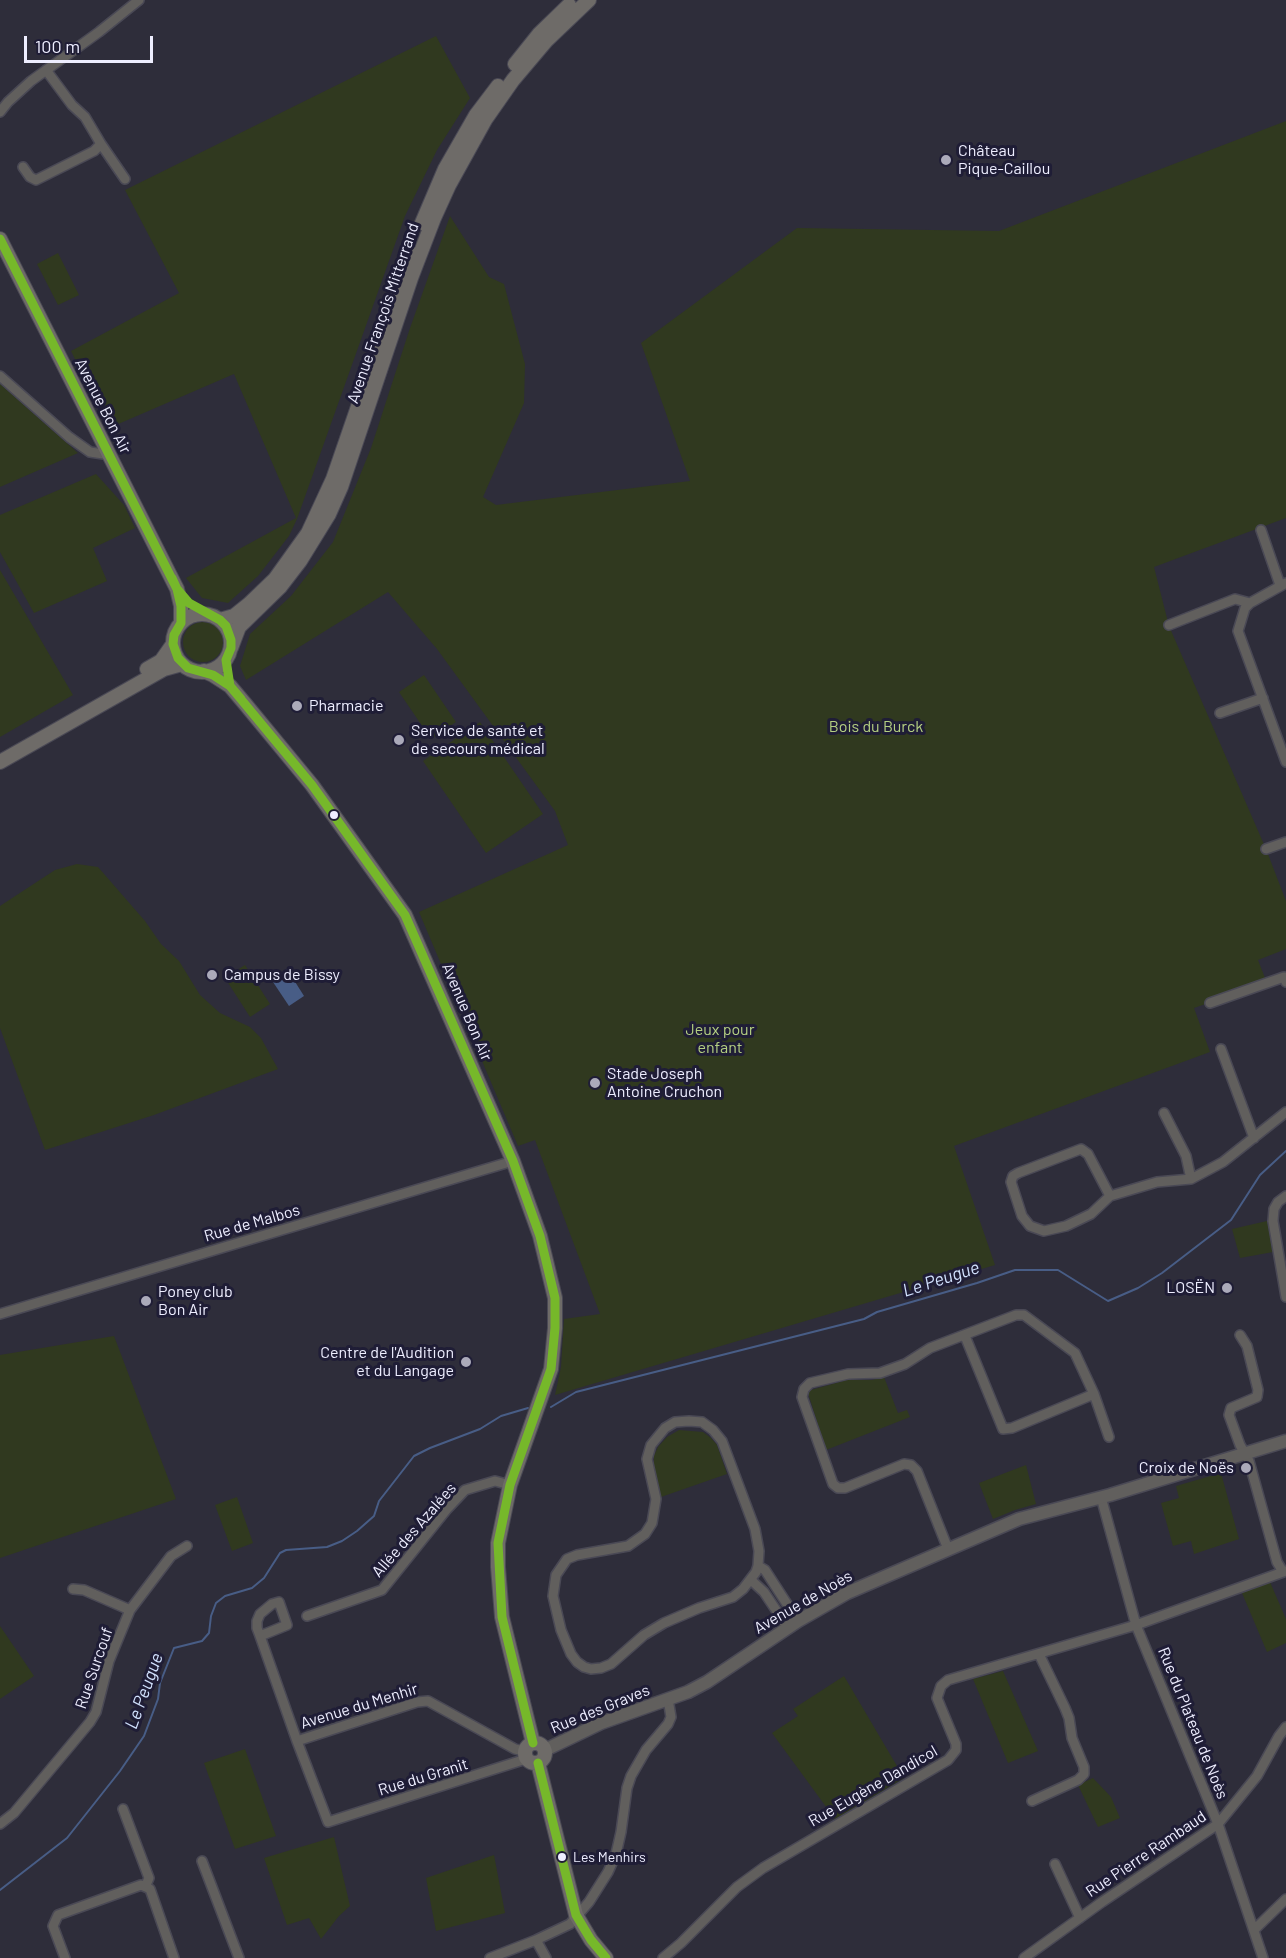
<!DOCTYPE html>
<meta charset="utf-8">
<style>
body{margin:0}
#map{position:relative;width:1286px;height:1958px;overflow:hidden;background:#2e2d3a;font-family:Barlow,sans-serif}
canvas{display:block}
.scale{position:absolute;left:24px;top:36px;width:129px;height:27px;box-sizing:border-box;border:3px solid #eef;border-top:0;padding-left:8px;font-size:18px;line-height:21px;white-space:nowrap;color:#eef;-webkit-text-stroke:4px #1f1d36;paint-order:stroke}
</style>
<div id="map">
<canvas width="1286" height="1958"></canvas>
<div class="scale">100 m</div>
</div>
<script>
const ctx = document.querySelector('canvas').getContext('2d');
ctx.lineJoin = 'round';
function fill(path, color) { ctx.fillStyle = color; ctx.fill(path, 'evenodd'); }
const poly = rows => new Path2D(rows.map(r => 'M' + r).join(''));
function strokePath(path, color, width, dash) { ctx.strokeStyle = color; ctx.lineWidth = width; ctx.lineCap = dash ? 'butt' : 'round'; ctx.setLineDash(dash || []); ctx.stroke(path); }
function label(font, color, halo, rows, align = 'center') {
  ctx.font = font + ' Barlow,sans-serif'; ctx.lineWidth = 6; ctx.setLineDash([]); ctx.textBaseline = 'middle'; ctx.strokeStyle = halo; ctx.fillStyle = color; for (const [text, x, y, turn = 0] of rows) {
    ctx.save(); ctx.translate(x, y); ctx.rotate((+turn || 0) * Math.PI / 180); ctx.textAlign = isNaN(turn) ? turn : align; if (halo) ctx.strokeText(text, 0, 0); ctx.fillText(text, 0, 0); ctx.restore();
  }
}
const green = poly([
 [436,36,470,98,437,150,405,216,297,519,289,536,258,576,228,603,202,598,186,578,296,518,234,374,109,428,71,351,179,293,125,190],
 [1286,121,1286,518,1154,567,1169,626,1266,849,1286,901,1286,949,1258,960,1267,983,1194,1008,1210,1052,954,1146,995,1265,555,1395,561,1367,564,1319,600,1314,535,1140,518,1146,419,912,568,845,555,811,437,649,388,592,246,680,240,666,250,634,291,596,333,542,371,448,410,328,450,216,489,277,504,284,525,364,524,403,483,497,496,505,690,481,641,343,797,228,999,231],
 [58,253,79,295,58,305,37,264],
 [0,384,78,453,0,487],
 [96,474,124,505,135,528,93,548,107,581,34,613,0,552,0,515],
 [0,570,73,695,0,737],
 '183 642a20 20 0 1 1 40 0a20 20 0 1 1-40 0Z',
 [424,675,456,722,431,739,399,692],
 [480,722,543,814,486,853,423,761],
 [77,864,98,867,145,921,161,944,179,961,200,995,220,1013,250,1027,261,1038,278,1069,154,1115,45,1150,0,1028,0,906,55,870],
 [245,965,270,1004,250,1017,225,978],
 [1267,1221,1273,1252,1240,1258,1232,1229],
 [114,1336,176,1499,0,1558,0,1355],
 [884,1377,898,1413,907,1410,910,1417,826,1450,808,1393,811,1390,847,1380,872,1380],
 [679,1430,703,1432,711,1438,717,1445,727,1474,661,1497,654,1469,654,1456,658,1447,667,1437],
 [1026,1465,1036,1504,1015,1510,993,1519,979,1483],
 [1221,1473,1239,1539,1194,1554,1191,1541,1173,1546,1161,1503,1179,1498,1176,1486],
 [237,1497,253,1543,232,1551,215,1505],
 [1270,1582,1286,1619,1286,1643,1267,1652,1242,1593],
 [0,1626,34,1676,0,1699],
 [1003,1671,1038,1751,1008,1763,973,1679],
 [844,1676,904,1778,835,1819,772,1733,798,1716,793,1709],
 [245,1749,276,1836,235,1849,204,1763],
 [1093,1778,1111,1797,1120,1818,1098,1827,1078,1785],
 [334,1837,350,1906,339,1916,321,1939,309,1918,287,1925,264,1858],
 [494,1855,505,1913,436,1931,426,1878]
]);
const water = poly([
 [287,969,304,996,289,1006,271,979]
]);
const stream = poly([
 [551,1407,576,1392,864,1319,877,1312,977,1283,1015,1270,1058,1270,1108,1301,1138,1288,1162,1273,1231,1220,1260,1175,1286,1151],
 [0,1890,67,1838,120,1771,144,1736,158,1699,160,1683,174,1648,202,1641,209,1633,211,1616,216,1603,225,1596,252,1588,264,1578,280,1553,286,1550,327,1547,342,1541,357,1531,374,1516,379,1501,414,1456,430,1448,480,1429,501,1416,528,1408]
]);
const minor = poly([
 [0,112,8,102,31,81,99,32,139,0],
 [101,144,125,179],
 [23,167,30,177,36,180,94,151,101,144,85,117,72,105,46,70],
 [0,376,69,437,90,452,110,455],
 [1261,530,1280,585],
 [1286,583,1250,603,1245,608,1238,631,1286,762],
 [1169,625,1235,599,1250,603],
 [1220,713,1263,698],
 [1266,849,1286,842],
 [1210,1003,1284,977,1286,982],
 [1221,1049,1254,1138],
 [1191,1179,1223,1162,1286,1112],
 [1110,1196,1088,1154,1081,1149,1018,1173,1013,1176,1011,1182,1022,1216,1030,1226,1044,1231,1066,1226,1091,1214,1110,1196,1157,1182,1191,1179,1186,1156,1164,1113],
 [1286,1196,1278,1202,1274,1209,1273,1221,1286,1297],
 [0,1314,513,1161],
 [1240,1335,1247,1346,1258,1390,1257,1397,1231,1408,1229,1415,1240,1445,1249,1461,1277,1562,1283,1572],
 [965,1336,1003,1429,1012,1428,1094,1394],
 [689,1421,702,1422,713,1430,722,1441,755,1529,759,1551,758,1566,756,1572,743,1589,733,1597,699,1608,664,1623,644,1635,611,1664,601,1668,591,1669,584,1667,577,1662,571,1654,561,1630,553,1596,556,1575,567,1559,577,1555,628,1546,645,1534,652,1523,656,1499,647,1459,651,1445,665,1428,675,1422,689,1421],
 [1101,1497,1136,1625,1218,1824,1263,1958],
 [948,1549,917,1471,911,1465,904,1464,845,1488,838,1488,833,1484,802,1397,804,1389,810,1383,848,1374,880,1373,905,1364,930,1348,1016,1315,1024,1315,1075,1353,1094,1394,1109,1437],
 [758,1566,765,1570,798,1621],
 [751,1580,764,1592,788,1628],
 [73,1589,84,1590,130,1610],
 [307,1616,382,1590,447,1509,465,1490,495,1481,510,1485],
 [260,1636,287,1625,279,1602,272,1604,260,1614,257,1621,257,1628,260,1636,297,1741,328,1822,526,1759],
 [297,1741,417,1702,428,1701,515,1749,524,1751],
 [1032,1801,1078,1780,1084,1774,1084,1767,1072,1738,1069,1718,1065,1708,1039,1654],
 [123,1809,149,1878,146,1885],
 [0,1824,14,1813,90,1722,96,1712,109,1661,130,1610,171,1556,187,1546],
 [202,1861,239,1958],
 [1055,1864,1080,1918],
 [1254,1930,1286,1899],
 [536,1940,546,1958],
 [65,1958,53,1926,58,1915,141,1885,150,1889,174,1958],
 [490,1958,536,1940,570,1924,589,1902,608,1872,616,1854,621,1832,627,1788,631,1776,646,1750,668,1724,671,1717,668,1699],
 [663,1958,681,1943,737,1887,763,1868,948,1760,956,1750,956,1744,937,1698,941,1686,948,1680,1136,1625,1286,1571],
 [1024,1958,1102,1902,1218,1824,1257,1776,1279,1736,1286,1727]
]);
const tertiary = poly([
 [545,1750,601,1723,688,1692,707,1682,798,1621,847,1593,1019,1519,1110,1495,1286,1441]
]);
const secondary = poly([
 [515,64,539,34,569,5],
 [422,223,445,169,476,115,498,86],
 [0,239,177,589,181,606,181,623],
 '173 643a29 29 0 1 1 58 0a29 29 0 1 1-58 0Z',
 [220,620,234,616,249,604,275,579,308,533,333,479,411,253],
 [231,648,239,627,280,587,300,561,329,514,341,487,411,278,434,218,449,185,485,120,513,80,546,41,589,0],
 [147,669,161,661,173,644],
 [204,671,213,675,230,686,246,705,312,785,405,915,513,1161,540,1236,555,1298,555,1328,551,1369,510,1485,498,1543,498,1567,502,1617,533,1743],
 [0,762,164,669,182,664],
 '525 1753a10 10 0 1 1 20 0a10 10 0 1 1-20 0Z',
 [538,1763,576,1915,591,1940,606,1958]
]);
const bus1 = poly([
 [0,239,177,589,181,606,181,623,174,635,173,644,178,658,188,668,213,675,230,686,312,785,405,915,513,1161,540,1236,555,1298,555,1328,551,1369,510,1485,498,1543,502,1617,533,1743],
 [172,578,177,589,189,603,220,620,226,626,231,640,231,648,226,660,230,686,241,699],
 [538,1763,576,1915,591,1940,606,1958]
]);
const markers = [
 [946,160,6,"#abaaba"],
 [297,706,6,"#abaaba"],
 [399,740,6,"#abaaba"],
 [334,815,5,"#eef"],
 [212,975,6,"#abaaba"],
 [595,1083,6,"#abaaba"],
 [1227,1288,6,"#abaaba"],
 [146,1301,6,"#abaaba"],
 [466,1362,6,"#abaaba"],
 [1246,1468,6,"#abaaba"],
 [562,1857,5,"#eef"]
];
const busNames = [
 ["Les Menhirs",573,1857]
];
const poiNames = [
 ["Château",958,151],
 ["Pique-Caillou",958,169],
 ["Pharmacie",309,706],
 ["Service de santé et",411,731],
 ["de secours médical",411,749],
 ["Campus de Bissy",224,975],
 ["Stade Joseph",607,1074],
 ["Antoine Cruchon",607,1092],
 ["LOSËN",1215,1288,"right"],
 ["Poney club",158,1292],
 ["Bon Air",158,1310],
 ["Centre de l'Audition",454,1353,"right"],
 ["et du Langage",454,1371,"right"],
 ["Croix de Noës",1234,1468,"right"]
];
const streetNames = [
 ["Avenue François Mitterrand",383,313,-71],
 ["Avenue Bon Air",103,406,63],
 ["Avenue Bon Air",467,1012,67],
 ["Rue de Malbos",252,1223,-16],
 ["Allée des Azalées",414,1530,-49],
 ["Avenue de Noès",803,1602,-30],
 ["Rue Surcouf",94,1668,-71],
 ["Avenue du Menhir",359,1706,-17],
 ["Rue des Graves",600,1709,-22],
 ["Rue du Plateau de Noès",1193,1723,68],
 ["Rue du Granit",423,1777,-17],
 ["Rue Eugène Dandicol",873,1786,-30],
 ["Rue Pierre Rambaud",1146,1854,-34]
];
const parkNames = [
 ["Bois du Burck",876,727],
 ["Jeux pour",720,1030],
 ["enfant",720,1048]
];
const waterNames = [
 ["Le Peugue",941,1279,-18],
 ["Le Peugue",144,1691,-70]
];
fill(green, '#30391f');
fill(water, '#485d86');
strokePath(stream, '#485d86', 2);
strokePath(minor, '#4a4955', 12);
strokePath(tertiary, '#4a4955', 15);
strokePath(secondary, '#4a4955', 16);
strokePath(minor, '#615f5d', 9);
strokePath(tertiary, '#615f5d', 12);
strokePath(secondary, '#6e6b68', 14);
strokePath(bus1, '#76b82a', 9);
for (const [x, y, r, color] of markers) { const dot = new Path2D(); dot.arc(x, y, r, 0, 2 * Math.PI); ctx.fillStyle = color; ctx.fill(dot); strokePath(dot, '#1f1d36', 2); }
label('14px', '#eef', '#1f1d36', busNames, 'left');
label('16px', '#eef', '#1f1d36', poiNames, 'left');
label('16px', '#eef', '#1f1d36', streetNames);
label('16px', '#b5d082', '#1f1d36', parkNames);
label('italic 18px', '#d2e2fe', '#1f1d36', waterNames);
</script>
